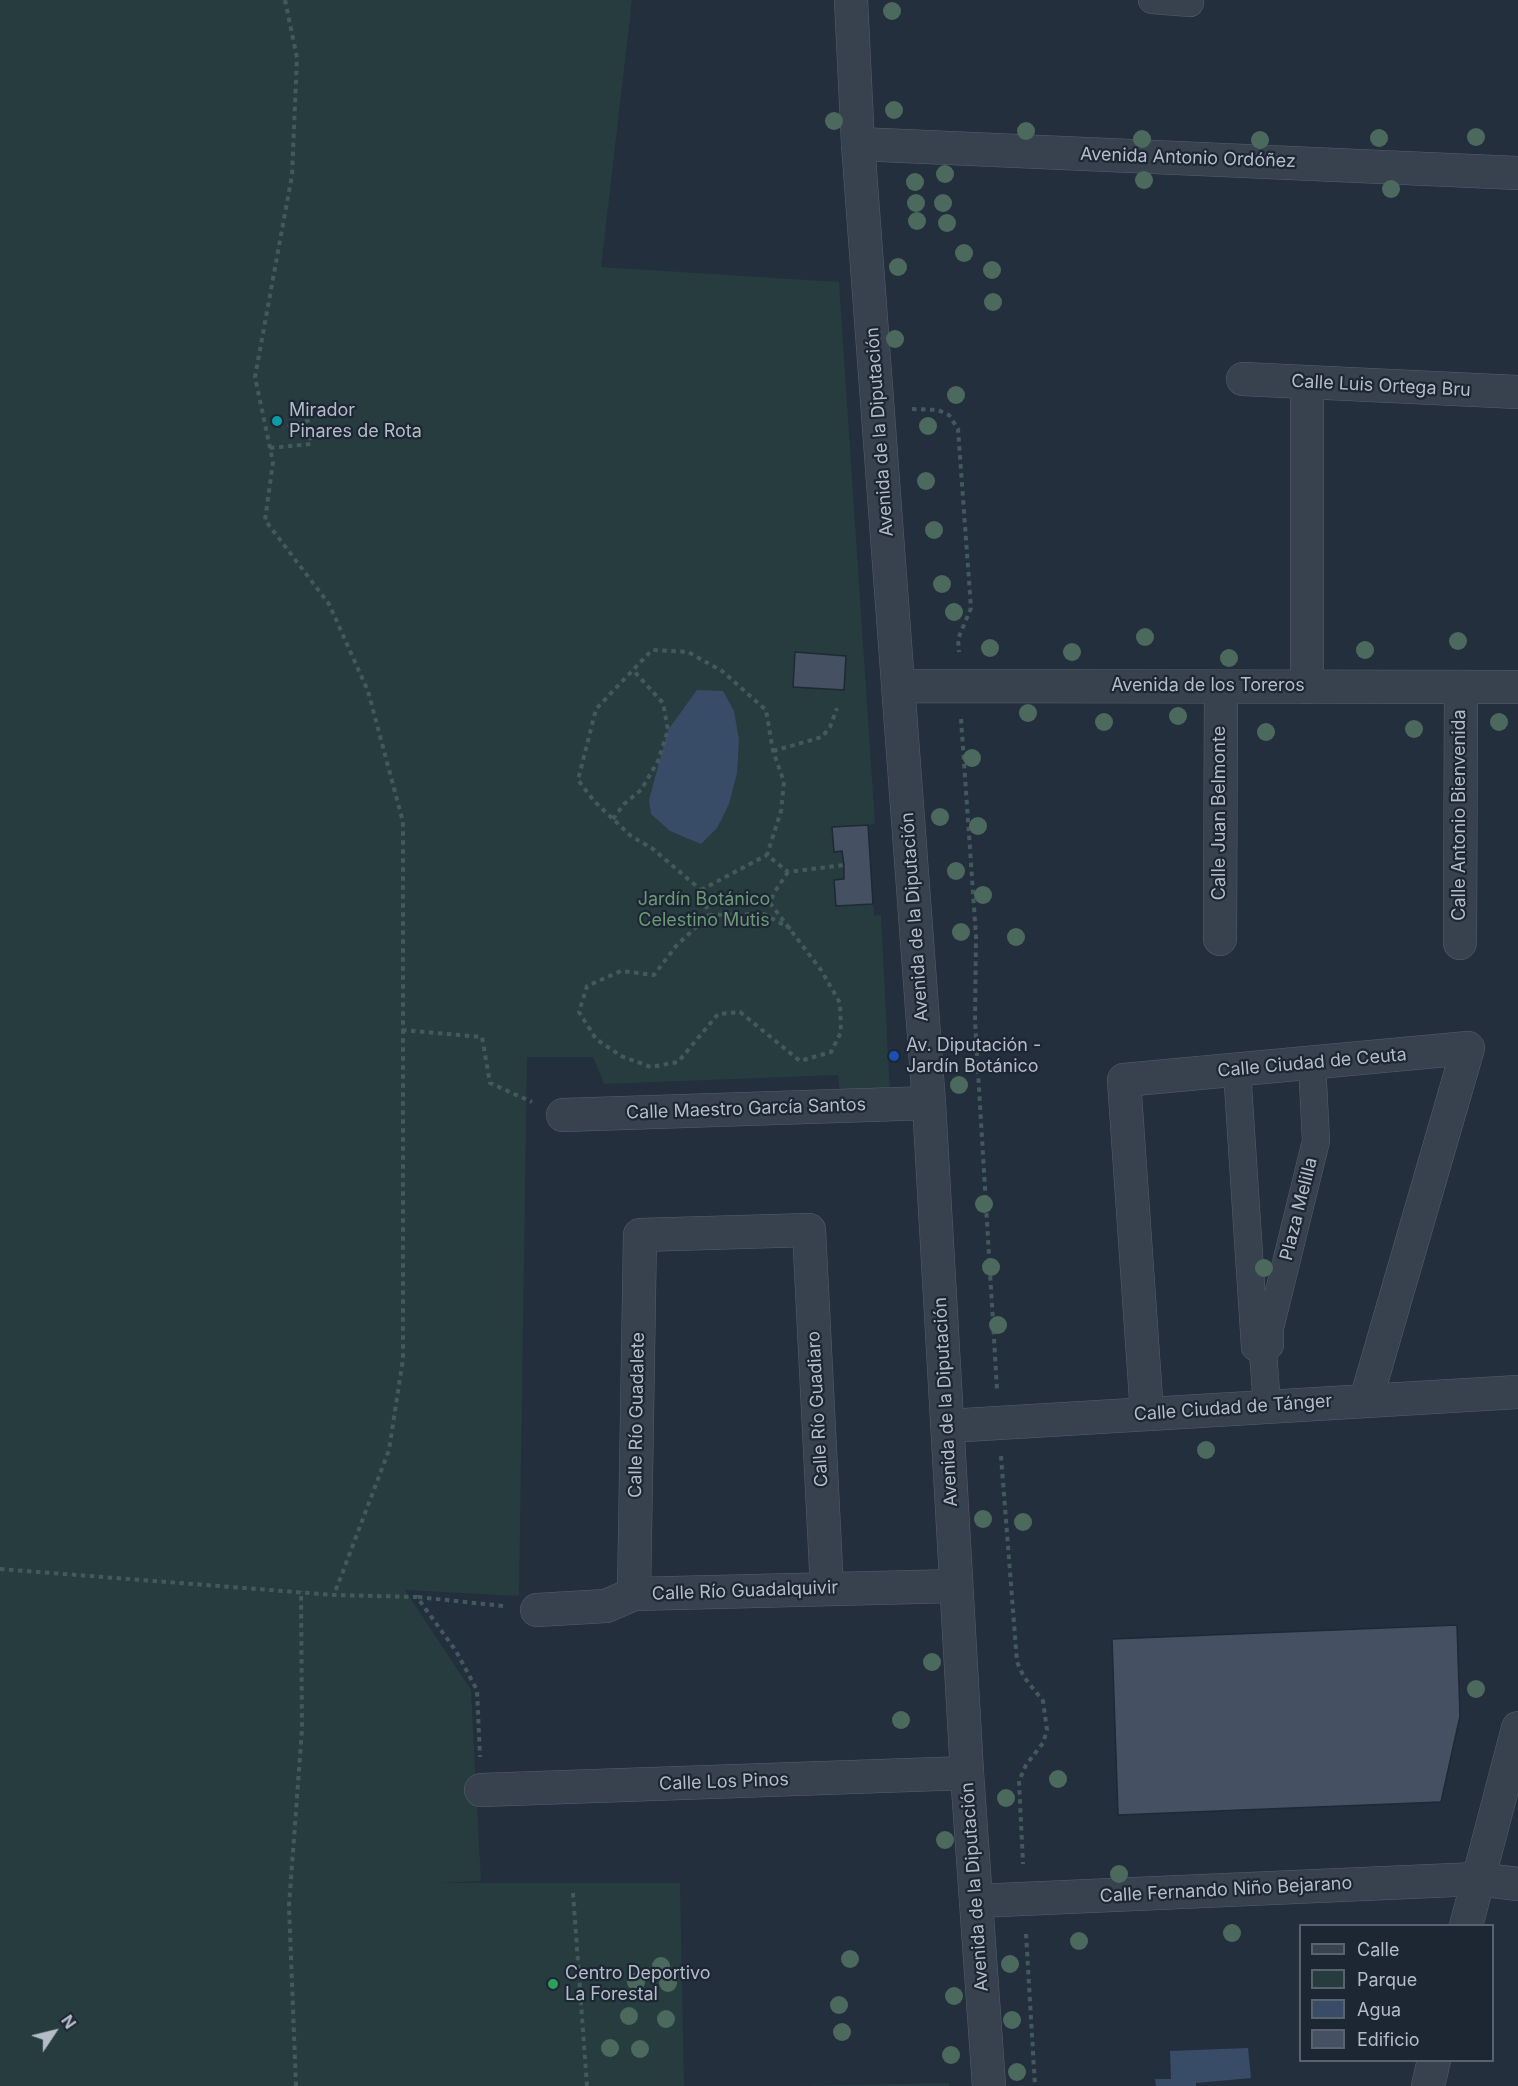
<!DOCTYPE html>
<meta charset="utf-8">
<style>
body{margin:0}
#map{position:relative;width:1518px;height:2086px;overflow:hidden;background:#242f3e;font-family:Inter,sans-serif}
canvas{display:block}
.legend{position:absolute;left:1299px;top:1924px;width:195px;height:138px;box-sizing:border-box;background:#1d2633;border:2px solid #59626f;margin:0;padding:8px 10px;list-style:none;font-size:18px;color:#b4bcc9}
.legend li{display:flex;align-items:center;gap:12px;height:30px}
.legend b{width:30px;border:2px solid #59626f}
.north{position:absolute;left:24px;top:2002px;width:60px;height:60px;-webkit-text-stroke:4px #1d2633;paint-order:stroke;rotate:55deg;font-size:16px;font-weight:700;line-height:24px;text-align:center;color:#b4bcc9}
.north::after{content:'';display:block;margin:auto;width:21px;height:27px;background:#b4bcc9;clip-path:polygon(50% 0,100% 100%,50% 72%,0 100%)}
</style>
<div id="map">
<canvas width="1518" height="2086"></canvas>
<ul class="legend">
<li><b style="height:8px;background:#38414e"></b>Calle</li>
<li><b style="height:16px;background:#263c3f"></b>Parque</li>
<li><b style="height:16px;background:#394c67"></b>Agua</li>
<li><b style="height:16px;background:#455162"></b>Edificio</li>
</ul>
<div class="north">N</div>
</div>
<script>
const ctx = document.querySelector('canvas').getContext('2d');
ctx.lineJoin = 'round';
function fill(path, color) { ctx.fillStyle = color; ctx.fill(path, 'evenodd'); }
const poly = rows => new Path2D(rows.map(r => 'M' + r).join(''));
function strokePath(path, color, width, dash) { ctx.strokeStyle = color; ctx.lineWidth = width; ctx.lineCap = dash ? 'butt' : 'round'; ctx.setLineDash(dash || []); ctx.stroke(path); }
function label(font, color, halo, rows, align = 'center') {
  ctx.font = font + ' Inter,sans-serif'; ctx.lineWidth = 4.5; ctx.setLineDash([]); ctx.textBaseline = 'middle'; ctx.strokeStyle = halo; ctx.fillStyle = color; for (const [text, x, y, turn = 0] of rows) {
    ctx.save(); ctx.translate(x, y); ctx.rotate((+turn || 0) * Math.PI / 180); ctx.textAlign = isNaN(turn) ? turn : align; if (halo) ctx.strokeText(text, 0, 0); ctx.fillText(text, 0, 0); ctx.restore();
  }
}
const green = poly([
 [0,0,632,0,601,267,839,282,875,824,868,825,874,916,881,915,890,1093,840,1096,838,1075,604,1084,593,1057,527,1057,519,1596,405,1590,471,1690,481,1881,441,1883,680,1883,684,2086,0,2086],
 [949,2083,949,2086,796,2086]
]);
const water = poly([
 [697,690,723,691,734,711,739,740,737,773,729,804,717,828,701,844,670,831,651,814,649,800,668,730],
 [1248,2048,1251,2078,1196,2083,1196,2086,1156,2086,1155,2079,1171,2079,1170,2051]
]);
const building = poly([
 [795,652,846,656,844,690,793,687,795,652],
 [868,825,873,904,836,906,834,880,844,879,844,865,842,851,834,852,832,827,868,825],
 [1457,1625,1460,1716,1441,1802,1118,1815,1112,1639,1457,1625]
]);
const path = poly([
 [285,0,297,58,292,175,255,377,273,462,265,520,329,604,368,691,403,822,403,1359,389,1450,334,1595],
 [912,409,938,410,949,415,958,429,971,608,958,639,959,652],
 [270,448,311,444,308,421,283,428],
 [961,719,976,936,975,1021,997,1389],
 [773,751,822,737,830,727,837,708],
 [613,819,624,804,641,790,658,761,668,730,663,703,632,669],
 [788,872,774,893,770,903,821,970,840,1003,841,1032,831,1052,800,1061,740,1012,718,1014,678,1062,651,1067,621,1056,596,1039,579,1012,587,986,621,971,654,975,676,946,709,915,701,890,653,849,631,836,594,801,578,780,596,709,652,650,688,652,722,671,766,710,773,751,784,782,781,811,767,855,788,872,844,865],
 [701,890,767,855],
 [709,915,764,914,791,929],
 [402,1030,482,1037,490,1083,532,1102],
 [1001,1456,1017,1662,1024,1677,1043,1701,1047,1730,1043,1743,1026,1765,1019,1781,1023,1864],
 [0,1569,334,1595,417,1597,456,1651,477,1690,480,1757],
 [418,1597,503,1606],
 [573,1893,587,2086],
 [1026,1934,1035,2086],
 [296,2086,289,1906,302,1729,301,1591]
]);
const pedestrian = poly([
 [1152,0,1190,3],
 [1237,1070,1255,1347,1262,1352],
 [1267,1406,1263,1352,1270,1345,1270,1328,1316,1141,1312,1063]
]);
const minor = poly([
 [858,144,1518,173],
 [1243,379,1518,392],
 [1307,383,1307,687],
 [1220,939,1221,687],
 [1460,943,1461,687],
 [563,1115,929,1103],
 [1147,1414,1124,1080,1468,1048,1366,1400],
 [948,1426,1518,1392],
 [634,1594,640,1235,809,1230,827,1589],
 [537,1610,606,1606,634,1594,956,1586],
 [481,1790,967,1773],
 [976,1901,1477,1879,1518,1884]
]);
const tertiary = poly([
 [851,0,858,144,929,1103,967,1773,989,2086],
 [899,686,1518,687],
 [1466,1926,1518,1728],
 [1428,2086,1434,2060]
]);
const trees = [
 [892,11],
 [894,110],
 [834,121],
 [1026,131],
 [1476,137],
 [1379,138],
 [1142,139],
 [1260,140],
 [945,174],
 [1144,180],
 [915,182],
 [1391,189],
 [916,203],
 [943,203],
 [917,221],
 [947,223],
 [964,253],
 [898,267],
 [992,270],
 [993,302],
 [895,339],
 [956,395],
 [928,426],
 [926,481],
 [934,530],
 [942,584],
 [954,612],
 [1145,637],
 [1458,641],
 [990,648],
 [1365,650],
 [1072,652],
 [1229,658],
 [1028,713],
 [1178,716],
 [1104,722],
 [1499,722],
 [1414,729],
 [1266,732],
 [972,758],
 [940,817],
 [978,826],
 [956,871],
 [983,895],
 [961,932],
 [1016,937],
 [959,1085],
 [984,1204],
 [991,1267],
 [1264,1268],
 [998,1325],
 [1206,1450],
 [983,1519],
 [1023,1522],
 [932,1662],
 [1476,1689],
 [901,1720],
 [1058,1779],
 [1006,1798],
 [945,1840],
 [1119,1874],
 [1232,1933],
 [1079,1941],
 [850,1959],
 [1010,1964],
 [661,1966],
 [636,1982],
 [668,1983],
 [954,1996],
 [839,2005],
 [629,2016],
 [666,2019],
 [1012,2020],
 [842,2032],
 [610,2048],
 [640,2049],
 [951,2055],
 [1017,2072]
];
const markers = [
 [277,421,6,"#0f9aa8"],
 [894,1056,6,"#1a4fb4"],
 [553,1984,6,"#2e9e5b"]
];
const streetNames = [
 ["Avenida Antonio Ordóñez",1188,158,2],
 ["Calle Luis Ortega Bru",1381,386,3],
 ["Avenida de la Diputación",880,432,-94],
 ["Avenida de los Toreros",1208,686],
 ["Calle Juan Belmonte",1220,813,-90],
 ["Calle Antonio Bienvenida",1460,815,-90],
 ["Avenida de la Diputación",915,917,-94],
 ["Calle Ciudad de Ceuta",1312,1063,-5],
 ["Calle Maestro García Santos",746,1109,-2],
 ["Plaza Melilla",1299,1209,-76],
 ["Avenida de la Diputación",946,1402,-93],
 ["Calle Ciudad de Tánger",1233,1408,-4],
 ["Calle Río Guadiaro",818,1409,-93],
 ["Calle Río Guadalete",637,1415,-89],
 ["Calle Río Guadalquivir",745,1591,-2],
 ["Calle Los Pinos",724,1782,-2],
 ["Avenida de la Diputación",975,1887,-94],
 ["Calle Fernando Niño Bejarano",1226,1890,-3]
];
const poiNames = [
 ["Mirador",289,411],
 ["Pinares de Rota",289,432],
 ["Av. Diputación -",906,1046],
 ["Jardín Botánico",906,1067],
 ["Centro Deportivo",565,1974],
 ["La Forestal",565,1995]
];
const parkNames = [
 ["Jardín Botánico",704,900],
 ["Celestino Mutis",704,921]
];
fill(green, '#263c3f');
fill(water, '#394c67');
fill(building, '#455162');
strokePath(building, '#1f2835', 1.5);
strokePath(pedestrian, '#565f6c', 28);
strokePath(minor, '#565f6c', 34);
strokePath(tertiary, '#565f6c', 34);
strokePath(path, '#44595c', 4, [4.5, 4.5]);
strokePath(pedestrian, '#38414e', 27);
strokePath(minor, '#38414e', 33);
strokePath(tertiary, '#38414e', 33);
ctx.fillStyle = '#4b6a5d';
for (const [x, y] of trees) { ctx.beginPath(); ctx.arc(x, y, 9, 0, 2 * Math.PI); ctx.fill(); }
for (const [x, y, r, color] of markers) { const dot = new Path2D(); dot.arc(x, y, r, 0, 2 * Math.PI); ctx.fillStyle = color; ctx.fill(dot); strokePath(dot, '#1d2633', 2); }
label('18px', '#b4bcc9', '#1d2633', streetNames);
label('18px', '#b4bcc9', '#1d2633', poiNames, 'left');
label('18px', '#6b9a76', '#1d2633', parkNames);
</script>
